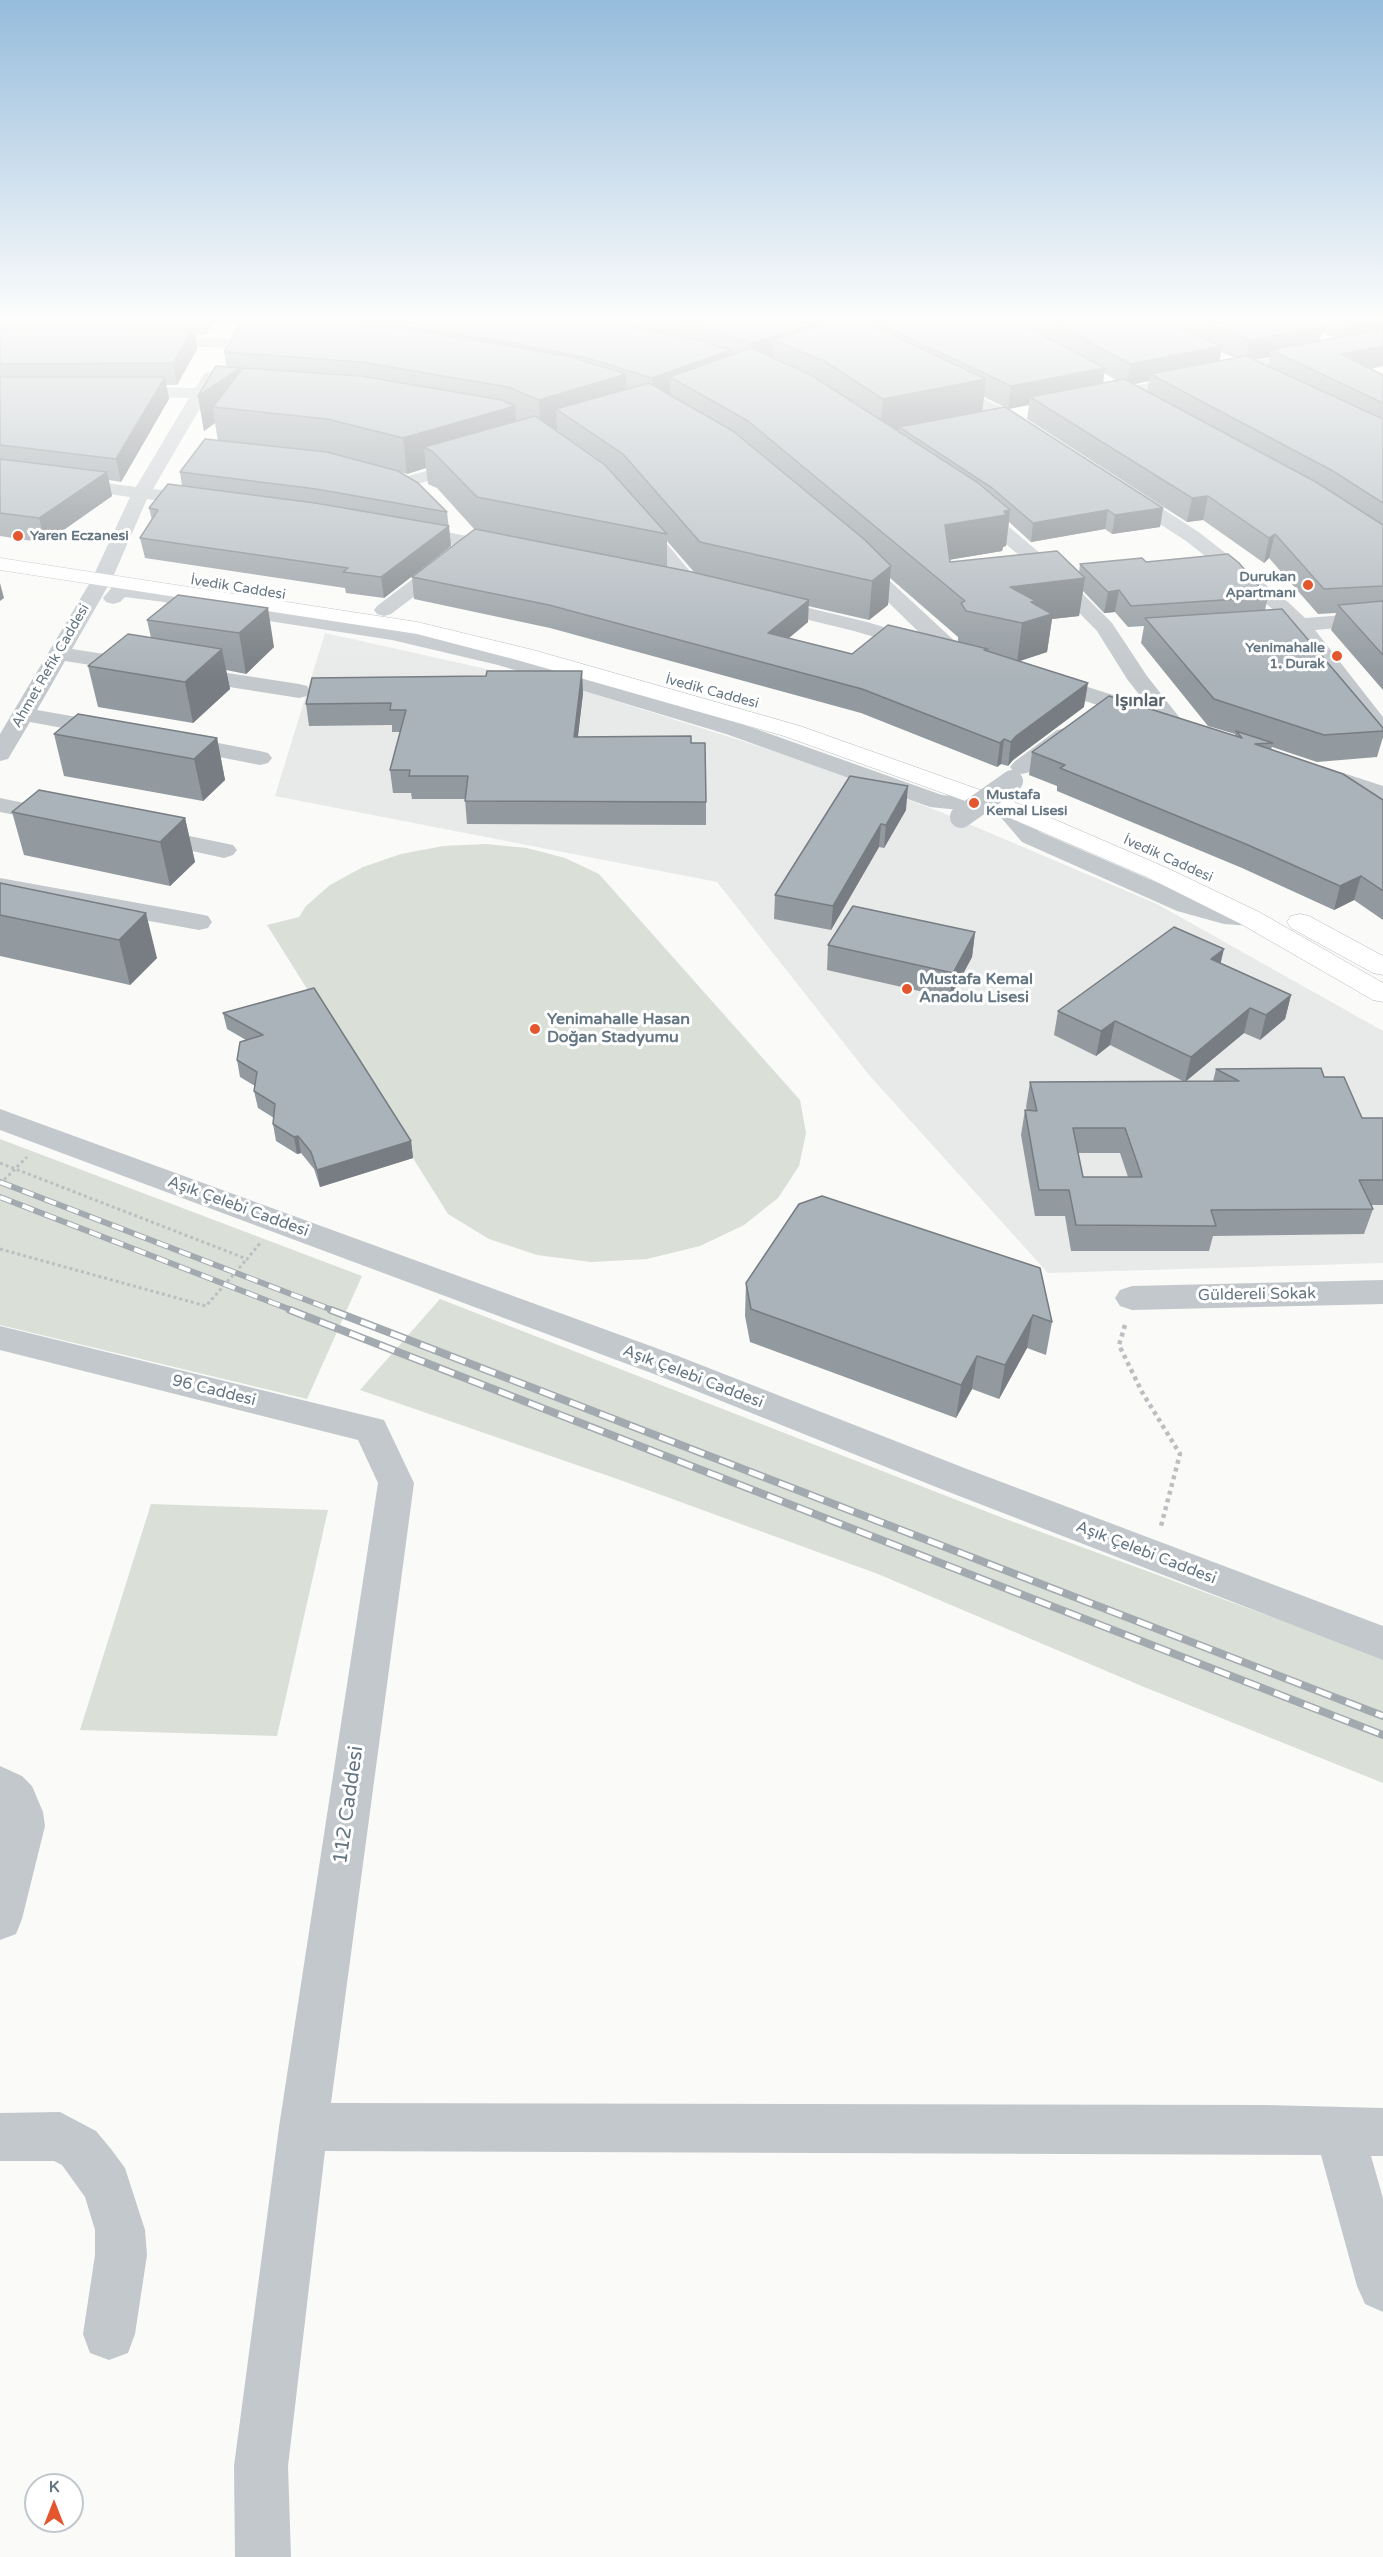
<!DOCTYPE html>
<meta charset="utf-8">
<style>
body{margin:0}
#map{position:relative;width:1383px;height:2557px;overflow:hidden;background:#fafaf8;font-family:"Varela Round",sans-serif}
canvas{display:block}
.north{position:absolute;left:24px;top:2473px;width:60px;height:60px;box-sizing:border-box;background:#fff;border:2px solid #c1c8cd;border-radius:50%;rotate:0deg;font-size:16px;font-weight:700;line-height:24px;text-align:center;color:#657683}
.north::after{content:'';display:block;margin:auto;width:21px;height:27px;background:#e4572e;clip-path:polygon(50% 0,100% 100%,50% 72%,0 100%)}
</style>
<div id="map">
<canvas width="1383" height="2557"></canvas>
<div class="north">K</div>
</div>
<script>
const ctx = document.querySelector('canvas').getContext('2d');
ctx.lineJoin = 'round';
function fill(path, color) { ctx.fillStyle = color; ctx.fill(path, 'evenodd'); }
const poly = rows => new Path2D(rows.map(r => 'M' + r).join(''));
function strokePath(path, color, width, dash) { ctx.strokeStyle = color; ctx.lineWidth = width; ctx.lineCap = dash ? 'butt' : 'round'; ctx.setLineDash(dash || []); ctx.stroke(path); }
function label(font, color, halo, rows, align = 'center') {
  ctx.font = font + ' "Varela Round",sans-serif'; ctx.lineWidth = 6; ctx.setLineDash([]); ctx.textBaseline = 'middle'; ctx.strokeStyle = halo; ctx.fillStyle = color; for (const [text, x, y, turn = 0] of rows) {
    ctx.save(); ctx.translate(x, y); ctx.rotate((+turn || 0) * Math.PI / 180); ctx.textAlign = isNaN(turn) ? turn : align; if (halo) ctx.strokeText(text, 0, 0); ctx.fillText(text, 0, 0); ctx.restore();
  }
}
const built = poly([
 [325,633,581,690,815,764,943,813,1157,904,1383,1031,1383,1263,1048,1273,869,1075,717,882,275,796]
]);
const green = poly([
 [486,844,527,848,565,858,599,874,800,1100,806,1133,799,1166,778,1198,744,1225,700,1246,647,1259,591,1262,537,1255,489,1239,448,1214,267,925,299,917,306,906,330,885,363,867,401,854,443,846],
 [0,1139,362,1276,307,1399,0,1325],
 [440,1299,1003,1518,1383,1658,1383,1783,1144,1687,878,1574,623,1481,360,1390],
 [151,1504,328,1510,277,1736,80,1730]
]);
const pathFar1 = poly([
 [0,1163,247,1259,261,1242],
 [0,1184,27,1157],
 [0,1249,206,1306,247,1259]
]);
const path = poly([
 [1125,1325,1119,1345,1142,1392,1180,1454,1161,1526]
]);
const minor = poly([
 [150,337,276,339,284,344,276,349,144,345,142,342,144,339,150,337],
 [1383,337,1383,347,1338,354,1099,403,1091,398,1099,393,1338,344,1383,337],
 [211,371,219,376,212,388,244,389,252,394,244,399,206,398,153,489,202,495,209,497,211,501,209,505,202,507,147,499,112,579,72,649,299,684,307,686,310,691,307,696,299,698,65,661,37,710,111,723,119,725,122,730,119,735,111,737,30,722,8,759,0,761,0,734,92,579,130,497,0,479,0,469,136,487,189,398,122,397,114,392,122,387,195,388,205,373,211,371],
 [943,380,1010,411,1039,431,1036,435,1024,435,998,419,937,389,935,385,937,381,943,380],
 [469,459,475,460,478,464,475,468,407,487,401,486,398,482,401,478,469,459],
 [1124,486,1131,488,1200,533,1288,602,1305,618,1383,612,1383,624,1315,630,1383,717,1383,739,1375,737,1294,631,1277,630,1274,626,1277,622,1283,620,1274,610,1186,541,1117,496,1115,492,1117,488,1124,486],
 [973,500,980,502,1055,566,1112,623,1147,676,1183,722,1180,727,1172,729,1164,727,1155,716,1146,720,1138,718,1035,685,1032,680,1035,675,1043,673,1148,706,1127,679,1097,631,1041,574,966,510,964,506,966,502,973,500],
 [639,517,646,519,699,582,702,586,699,590,685,590,632,527,629,523,632,519,639,517],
 [404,524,504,543,511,545,514,549,511,553,504,555,397,534,394,530,397,526,404,524],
 [450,554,457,556,460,560,457,564,391,614,384,616,377,614,374,610,377,606,443,556,450,554],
 [857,555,864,557,958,644,961,649,958,654,950,655,942,654,932,645,930,650,922,651,854,631,756,607,753,603,756,599,763,597,867,622,927,640,850,565,847,561,850,557,857,555],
 [155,582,184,593,187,596,392,628,512,655,742,724,942,795,1014,802,1040,832,1195,899,1226,908,1259,912,1263,918,1259,924,1250,926,1224,924,1177,911,1022,842,998,814,930,807,726,734,498,665,392,640,178,607,164,602,125,597,120,602,113,604,106,602,103,598,113,586,120,584,146,587,148,584,155,582],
 [1065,728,1073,730,1076,735,1073,740,1030,772,1022,774,1014,772,1010,767,1014,762,1057,730,1065,728],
 [176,735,260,751,268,753,272,758,268,763,260,765,168,747,164,742,168,737,176,735],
 [1322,766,1383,786,1383,801,1314,778,1310,773,1314,768,1322,766],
 [0,798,69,812,72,817,69,822,60,824,0,812,0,798],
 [146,827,233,845,237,850,233,855,224,858,137,839,134,834,137,829,146,827],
 [0,878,199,914,208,916,212,922,208,928,199,930,0,894,0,878],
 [0,1109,678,1356,967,1469,1383,1626,1383,1660,941,1489,654,1374,0,1130,0,1109],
 [1383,1280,1383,1304,1132,1310,1120,1306,1115,1298,1120,1290,1132,1286,1383,1280],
 [0,1326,384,1420,414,1483,331,2103,1266,2105,1383,2108,1383,2156,1371,2156,1383,2198,1383,2312,1365,2304,1357,2286,1321,2155,325,2151,288,2466,291,2557,235,2557,234,2466,279,2127,378,1483,358,1440,0,1350,0,1326],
 [0,1766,22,1776,32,1786,43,1812,45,1826,22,1919,16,1934,0,1940,0,1766],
 [60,2112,96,2131,111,2149,125,2168,145,2230,147,2255,135,2334,128,2353,109,2360,90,2353,83,2334,95,2255,95,2230,85,2197,62,2165,54,2161,0,2161,0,2113,60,2112]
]);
const major = poly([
 [0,558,417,622,533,650,800,726,1014,802,1167,868,1259,912,1383,983,1383,1002,1373,1000,1241,924,1149,878,996,812,784,736,517,660,417,634,0,570,0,558],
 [1300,914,1309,916,1383,956,1383,975,1373,973,1291,928,1287,922,1291,916,1300,914]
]);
const railFar1 = poly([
 [0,1182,335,1311],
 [0,1197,294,1311]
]);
const rail = poly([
 [290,1310,1383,1735],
 [331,1310,1383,1716]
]);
const minorBridge = poly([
 [961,817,1012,781]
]);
const wall = poly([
 [0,322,213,322,206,335,195,335,197,349,177,385,166,385,169,399,121,482,109,480,112,496,45,543,0,536],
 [241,322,1383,322,1383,366,1371,369,1383,375,1383,690,1331,630,1336,613,1318,614,1269,558,1264,563,1203,520,1187,522,1027,419,1029,405,1008,409,984,397,982,411,1163,508,1160,527,1112,534,1105,529,1031,542,1009,522,1006,546,1003,547,1002,551,949,560,950,562,1079,573,1080,564,1146,562,1268,597,1265,610,1383,728,1383,737,1377,757,1317,762,1272,747,1271,749,1383,800,1383,920,1354,900,1334,910,1242,868,1057,791,1057,786,1029,775,1032,752,1235,736,1235,734,1208,726,1141,643,1144,626,1128,627,1115,612,1104,613,1083,591,1079,616,1052,619,1047,652,1019,661,1084,707,1013,760,1008,766,1001,764,997,767,861,713,550,628,414,599,412,577,475,530,437,488,428,484,426,468,407,474,400,472,447,512,451,546,384,598,346,593,345,588,145,558,140,538,152,520,149,508,182,486,180,472,218,441,215,423,204,431,198,396,226,367,224,352],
 [1322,332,1334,338,1320,341],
 [1221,352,1235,358,1220,361],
 [1270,357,1268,366,1255,360],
 [1104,373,1117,381,1103,383],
 [1149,381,1147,392,1133,384],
 [667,541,694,572,667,567],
 [890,578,958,637,958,641,852,654,789,638,808,622,808,606,869,620,888,605],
 [178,595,274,647,246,674,226,670,230,689,193,723,98,707,88,666,151,638,147,620],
 [583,693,578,737,691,743,706,802,706,825,467,824,465,799,412,799,411,793,393,793,390,770,400,732,392,732,392,725,309,726,306,704],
 [54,734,217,738,225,780,203,801,64,776],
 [850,776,906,810,884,848,879,847,831,930,774,919,775,895],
 [12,812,185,818,195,862,170,886,24,855],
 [0,883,157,958,130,985,0,956],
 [975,932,972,957,950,998,827,970,828,945],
 [1221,963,1291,995,1285,1019,1260,1040,1244,1033,1186,1081,1213,1081,1216,1069,1324,1077,1362,1118,1383,1118,1383,1205,1371,1205,1373,1209,1364,1234,1213,1236,1209,1251,1071,1251,1065,1216,1035,1216,1021,1135,1025,1110,1027,1110,1026,1107,1030,1082,1183,1081,1110,1045,1096,1056,1054,1035,1058,1011],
 [1078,1153,1120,1153,1128,1177,1083,1177],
 [314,988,411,1141,413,1158,320,1187,314,1169,301,1153,297,1154,276,1141,273,1124,274,1118,258,1108,254,1091,255,1086,240,1077,237,1060,246,1040,227,1029,223,1013],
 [799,1204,1052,1322,1046,1355,1027,1348,999,1399,972,1389,956,1418,750,1342,745,1316,746,1283]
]);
const shadedWall = poly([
 [204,322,213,322,206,335],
 [821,322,827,322,827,341,773,340,773,358,751,365,751,343],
 [853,322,873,322,873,327],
 [1348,322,1383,322,1383,333,1343,343],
 [1323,327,1318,348,1271,350,1270,357,1245,362,1249,340],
 [194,328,197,349,177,385,173,363],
 [1222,346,1218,367,1150,374,1149,381,1126,386,1130,364],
 [1383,346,1383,366,1336,376,1341,354],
 [730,350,729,372,670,377,670,394,652,401,652,378],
 [240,368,246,402,213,407,215,423,204,431,198,396],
 [1105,368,1102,390,1030,397,1029,405,1008,409,1011,386],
 [626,374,627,409,556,409,557,430,541,435,539,400],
 [165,377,169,399,121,482,116,459],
 [986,379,982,413,899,427,899,430,880,434,883,399],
 [515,406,517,441,424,447,426,468,407,474,403,438],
 [107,472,112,496,45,543,39,518],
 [1208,496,1203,520,1187,522,1192,498],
 [1163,508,1160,527,1112,534,1115,515],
 [1010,510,1006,546,1003,547,1002,551,941,561,945,525],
 [1108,510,1105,529,1031,542,1033,523],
 [449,526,451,546,384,598,381,577],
 [1275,534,1269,558,1264,563,1269,538],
 [891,566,888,605,869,620,872,581],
 [1085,578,1079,616,1052,619,1047,652,1017,662,1022,623,1010,587],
 [0,583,4,598,0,601],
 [1119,590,1115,612,1104,613,1108,592],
 [809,600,808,622,767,656,768,633],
 [268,608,274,647,246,674,239,633],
 [222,649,230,689,193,723,185,682],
 [582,671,583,693,575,759,574,737],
 [1088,683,1084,707,1013,760,1008,766,1011,742,1016,736],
 [217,738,225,780,203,801,194,759],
 [1004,739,1001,764,997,767,1000,743],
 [908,786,906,810,884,848,886,825],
 [185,818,195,862,170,886,160,842],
 [881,824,879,847,831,930,833,906],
 [1361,876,1354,900,1334,910,1340,886],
 [146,913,157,958,130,985,119,940],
 [975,932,972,957,950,998,953,973],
 [1224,949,1218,974,1211,959],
 [1291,995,1285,1019,1260,1040,1266,1015],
 [1250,1008,1244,1033,1185,1082,1191,1057],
 [1115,1021,1110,1045,1096,1056,1101,1031],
 [298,1136,301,1153,297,1154,294,1137],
 [411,1141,413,1158,320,1187,317,1170],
 [1033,1315,1027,1348,999,1399,1005,1365],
 [977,1356,972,1389,956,1418,961,1385]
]);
const building = poly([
 [241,322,313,322,396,328,495,343,575,358,626,374,539,400,508,387,361,362,224,352,241,322],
 [348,322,607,322,697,340,730,350,652,378,587,358,497,340,398,326,348,322],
 [680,322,821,322,751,343,703,327,680,322],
 [833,322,865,322,986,379,883,399,826,362,773,340,833,322],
 [875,322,1018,322,1105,368,1011,386,875,322],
 [1052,322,1164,322,1222,346,1130,364,1052,322],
 [1204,322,1314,322,1323,327,1249,340,1204,322],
 [194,328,173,363,0,364,0,329,194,328],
 [1383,329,1383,346,1341,354,1383,375,1383,403,1271,350,1383,329],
 [751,348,811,375,977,482,1010,510,1004,511,1006,515,945,525,950,562,1057,551,1085,578,1010,587,1036,601,1031,602,1052,614,1022,623,966,611,961,603,965,601,748,421,670,377,751,348],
 [1246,356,1383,419,1383,503,1333,471,1150,374,1246,356],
 [216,366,240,368,198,396,216,366],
 [243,368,361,376,502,400,515,406,403,438,327,419,213,407,243,368],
 [0,377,165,377,116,459,0,445,0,377],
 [1124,379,1316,482,1383,525,1383,586,1324,589,1275,534,1269,538,1208,496,1192,498,1030,397,1124,379],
 [649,383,733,431,865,540,891,566,872,581,700,542,623,454,556,409,649,383],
 [1005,407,1163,508,1115,515,1108,510,1033,523,992,488,899,427,1005,407],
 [535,416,605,465,667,534,477,497,433,452,424,447,535,416],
 [205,439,327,452,398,471,418,483,447,512,316,489,180,472,205,439],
 [0,459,107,472,39,518,0,513,0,459],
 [168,484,315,503,449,526,381,577,343,572,348,568,140,538,158,510,149,508,168,484],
 [475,529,692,572,809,600,768,633,852,654,888,625,988,649,984,650,1088,683,1016,736,1011,742,1004,739,1000,743,862,689,549,605,412,577,475,529],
 [1228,554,1239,563,1268,597,1131,606,1119,590,1108,592,1080,564,1142,558,1146,562,1228,554],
 [178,595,268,608,239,633,147,620,178,595],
 [1383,601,1383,655,1338,605,1383,601],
 [1282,609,1383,728,1383,731,1324,735,1214,699,1145,618,1282,609],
 [128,634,222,649,185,682,88,666,128,634],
 [487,671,582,671,574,737,691,736,691,743,705,743,706,802,465,801,468,776,409,776,410,770,390,770,406,710,390,710,391,703,306,704,312,678,486,676,487,671],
 [1109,696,1242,738,1236,731,1273,743,1255,744,1343,774,1383,800,1383,891,1361,876,1340,886,1248,845,1060,768,1065,765,1032,752,1109,696],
 [78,714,217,738,194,759,54,734,78,714],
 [850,776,908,786,886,825,881,824,833,906,775,895,850,776],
 [39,790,185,818,160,842,12,812,39,790],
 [0,883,146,913,119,940,0,915,0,883],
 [853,906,975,932,953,973,828,945,853,906],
 [1174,927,1224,949,1211,959,1291,995,1266,1015,1250,1008,1191,1057,1115,1021,1101,1031,1058,1011,1174,927],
 [314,988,411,1141,317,1170,311,1152,298,1136,294,1137,273,1124,275,1104,254,1091,257,1072,237,1060,240,1042,263,1035,223,1013,314,988],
 [1321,1068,1324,1077,1344,1077,1362,1118,1383,1118,1383,1180,1359,1180,1373,1209,1211,1210,1216,1226,1076,1225,1069,1190,1039,1190,1025,1110,1037,1111,1030,1082,1239,1081,1216,1069,1321,1068],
 [1073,1128,1125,1128,1142,1177,1083,1177,1073,1128],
 [822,1196,1040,1268,1052,1322,1033,1315,1005,1365,977,1356,961,1385,751,1309,746,1283,799,1204,822,1196]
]);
const markers = [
 [18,536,6,"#e4572e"],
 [1308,585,6,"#e4572e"],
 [1337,656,6,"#e4572e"],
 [974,803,6,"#e4572e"],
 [907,989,6,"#e4572e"],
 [535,1029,6,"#e4572e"]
];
const farPoinames = [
 ["Yaren Eczanesi",30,536],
 ["Durukan",1296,577,"right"],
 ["Apartmanı",1296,593,"right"],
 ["Yenimahalle",1325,648,"right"],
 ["1. Durak",1325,664,"right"],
 ["Mustafa",986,795],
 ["Kemal Lisesi",986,811]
];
const farStreetnames = [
 ["İvedik Caddesi",238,588,9],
 ["Ahmet Refik Caddesi",51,666,-60],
 ["İvedik Caddesi",712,692,15],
 ["İvedik Caddesi",1168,859,24]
];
const poiNames = [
 ["Mustafa Kemal",919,980],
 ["Anadolu Lisesi",919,998],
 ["Yenimahalle Hasan",547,1020],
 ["Doğan Stadyumu",547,1038]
];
const streetNames = [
 ["Aşık Çelebi Caddesi",238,1207,20],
 ["Güldereli Sokak",1257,1295,-1],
 ["Aşık Çelebi Caddesi",693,1377,21],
 ["96 Caddesi",214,1391,14],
 ["Aşık Çelebi Caddesi",1146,1553,21]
];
const farDistrictnames = [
 ["Işınlar",1140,701]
];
const nearStreetnames = [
 ["112 Caddesi",349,1805,-82]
];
fill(built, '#e8e9e9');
fill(green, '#dadfd7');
strokePath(major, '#b5babe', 1);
strokePath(pathFar1, '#bbbfc2', 3, [3, 3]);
strokePath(path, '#bbbfc2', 4.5, [4, 4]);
fill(minor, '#c3c8cc');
fill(major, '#fff');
strokePath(railFar1, '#a2aab0', 6);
strokePath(rail, '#a2aab0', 8);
strokePath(railFar1, '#fff', 4, [12]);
strokePath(rail, '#fff', 5, [16]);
strokePath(minorBridge, '#c3c8cc', 22);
fill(wall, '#929a9f');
fill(shadedWall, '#777d82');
fill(building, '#aab3b9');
strokePath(building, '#777d82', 1.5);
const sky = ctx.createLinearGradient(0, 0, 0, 680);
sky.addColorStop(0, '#96bcdc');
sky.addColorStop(0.47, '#fdfdfc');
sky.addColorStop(1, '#fdfdfc00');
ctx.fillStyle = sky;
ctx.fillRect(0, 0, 1383, 680);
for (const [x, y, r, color] of markers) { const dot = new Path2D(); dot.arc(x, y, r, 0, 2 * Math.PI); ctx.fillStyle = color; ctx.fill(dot); strokePath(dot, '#fff', 2); }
label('bold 14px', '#657683', '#fff', farPoinames, 'left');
label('14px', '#657683', '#fff', farStreetnames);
label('bold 16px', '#657683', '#fff', poiNames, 'left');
label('16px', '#657683', '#fff', streetNames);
label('bold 18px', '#57646e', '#fff', farDistrictnames);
label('20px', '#657683', '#fff', nearStreetnames);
</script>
